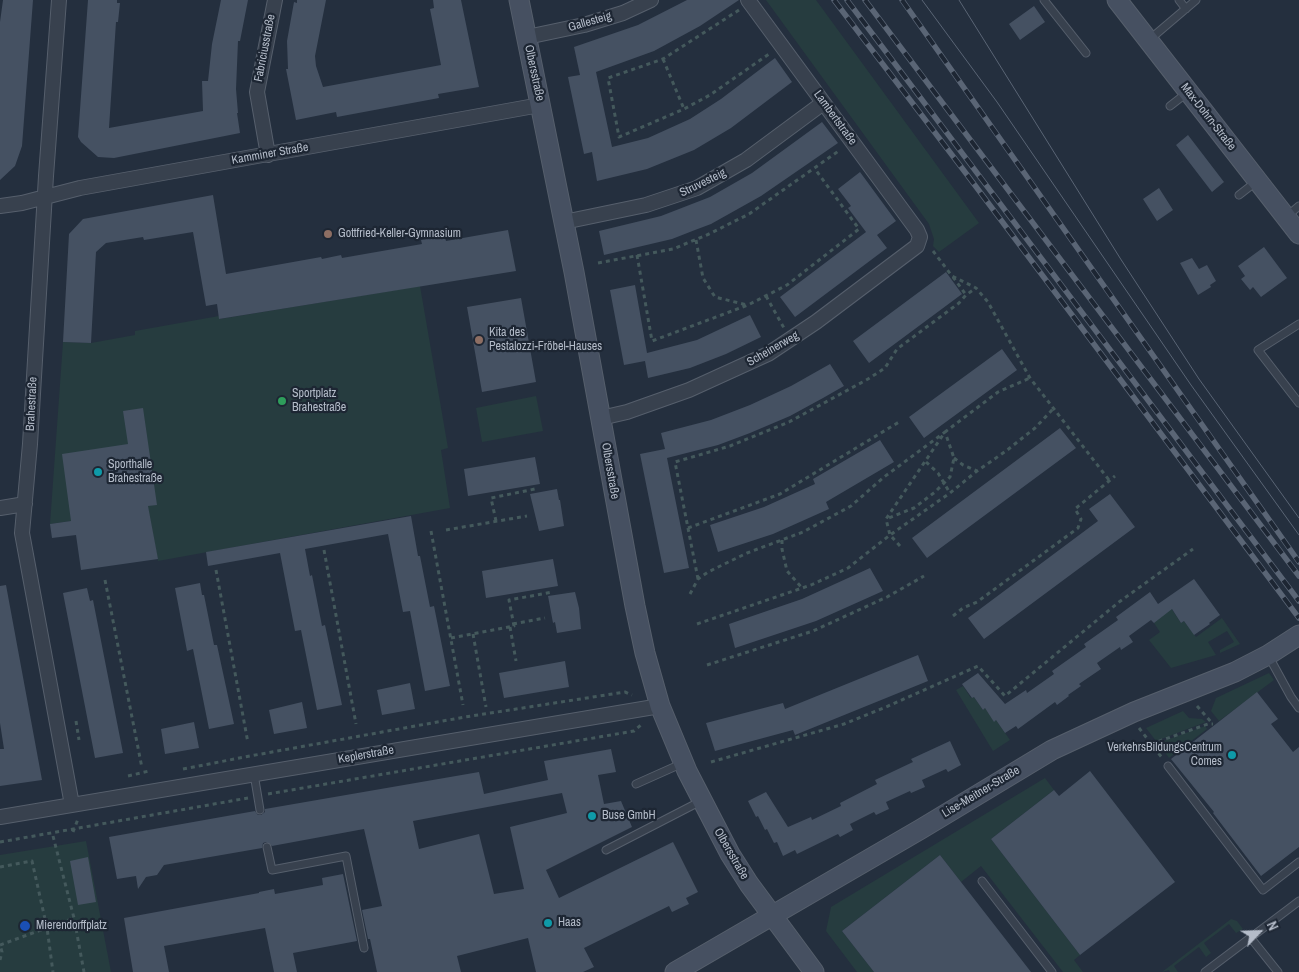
<!DOCTYPE html>
<meta charset="utf-8">
<style>
body{margin:0}
#map{position:relative;width:1299px;height:972px;overflow:hidden;background:#242f3e;font-family:"Archivo Narrow",sans-serif}
canvas{display:block}
.north{position:absolute;left:1234px;top:907px;width:50px;height:50px;-webkit-text-stroke:4px #1d2633;paint-order:stroke;rotate:66deg;font-size:14px;font-weight:700;line-height:20px;text-align:center;color:#b4bcc9}
.north::after{content:'';display:block;margin:auto;width:18px;height:22px;background:#b4bcc9;clip-path:polygon(50% 0,100% 100%,50% 72%,0 100%)}
</style>
<div id="map">
<canvas width="1299" height="972"></canvas>
<div class="north">N</div>
</div>
<script>
const ctx = document.querySelector('canvas').getContext('2d');
ctx.lineJoin = 'round';
function fill(path, color) { ctx.fillStyle = color; ctx.fill(path, 'evenodd'); }
const poly = rows => new Path2D(rows.map(r => 'M' + r).join(''));
function strokePath(path, color, width, dash) { ctx.strokeStyle = color; ctx.lineWidth = width; ctx.lineCap = dash ? 'butt' : 'round'; ctx.setLineDash(dash || []); ctx.stroke(path); }
function label(font, color, halo, rows, align = 'center') {
  ctx.font = font + ' "Archivo Narrow",sans-serif'; ctx.lineWidth = 4.5; ctx.setLineDash([]); ctx.textBaseline = 'middle'; ctx.strokeStyle = halo; ctx.fillStyle = color; for (const [text, x, y, turn = 0] of rows) {
    ctx.save(); ctx.translate(x, y); ctx.rotate((+turn || 0) * Math.PI / 180); ctx.textAlign = isNaN(turn) ? turn : align; if (halo) ctx.strokeText(text, 0, 0); ctx.fillText(text, 0, 0); ctx.restore();
  }
}
const green = poly([
 [766,0,816,0,979,223,939,252,933,246,934,239,929,224],
 [420,286,448,448,441,450,450,508,158,561,148,510,50,524,63,342,91,343,135,335,135,331,219,316,220,319],
 [536,396,543,431,482,442,476,408],
 [1171,608,1181,623,1184,621,1196,637,1222,618,1240,644,1220,653,1220,650,1234,642,1227,631,1208,642,1216,655,1171,668,1149,640,1160,632,1154,623],
 [1269,673,1274,680,1219,721,1211,711,1216,698],
 [963,686,971,698,974,697,983,710,985,708,994,721,996,720,1010,740,993,751,956,690],
 [1183,711,1189,718,1202,719,1206,722,1156,741,1146,728],
 [1205,726,1207,729,1169,758,1158,743],
 [1045,778,1054,790,991,839,1080,955,1074,960,1083,972,1063,972,981,866,961,882,940,855,842,931,874,972,857,972,826,931,831,907],
 [86,841,111,972,0,972,0,855],
 [1231,919,1237,921,1243,929,1236,933,1229,924,1204,943,1211,953,1206,957,1199,947,1174,966,1178,972,1170,972,1169,970,1162,972]
]);
const building = poly([
 [3,0,33,0,22,146,15,166,0,180,0,22],
 [88,0,117,0,117,3,120,3,118,22,116,22,109,128,203,111,202,81,208,81,212,44,221,0,248,0,240,41,238,41,236,89,238,113,237,113,240,133,114,158,98,157,81,142,78,137],
 [297,0,326,0,315,56,316,66,323,87,441,65,430,9,434,8,433,0,461,0,479,87,438,94,439,98,337,117,336,112,296,120,286,69,288,69,287,41,294,2,297,3],
 [687,0,739,0,700,26,654,51,596,72,612,147,648,138,690,119,721,99,775,58,792,82,731,128,694,150,647,169,597,181,592,152,584,154,568,77,580,75,574,47,638,25],
 [1034,6,1045,22,1020,40,1009,24],
 [822,122,838,143,761,196,711,224,695,230,672,239,604,255,599,231,661,216,710,197,752,173],
 [1188,135,1224,182,1212,192,1176,145],
 [860,172,896,221,877,235,887,248,795,317,780,297,866,232,848,208,851,206,838,189],
 [1159,188,1173,210,1157,221,1143,199],
 [213,195,226,274,321,257,322,259,341,255,342,258,422,244,421,240,445,236,446,241,508,230,516,271,219,319,217,304,206,306,193,232,144,240,143,237,106,243,96,252,91,343,63,342,69,234,83,219],
 [1264,247,1287,278,1261,297,1253,287,1250,290,1241,279,1245,276,1238,266],
 [1192,258,1199,269,1207,265,1216,281,1210,285,1211,287,1198,295,1180,263],
 [946,272,962,294,869,363,853,341],
 [635,285,647,353,697,340,750,315,761,337,726,354,690,368,648,378,645,361,624,365,610,290],
 [521,298,536,382,482,392,467,307],
 [1002,349,1017,370,924,438,909,417],
 [830,364,844,386,823,398,790,416,750,433,718,445,667,458,689,568,664,573,640,454,665,449,661,433,711,420,750,405,791,386],
 [143,408,157,505,148,506,158,559,81,570,76,535,52,538,50,524,71,521,62,454,128,444,123,411],
 [1060,428,1076,448,927,558,912,538],
 [880,440,894,462,826,502,829,509,773,534,718,552,710,525,764,507,815,484,813,479],
 [535,457,540,484,468,496,464,469],
 [557,489,559,500,560,500,564,526,539,531,530,494],
 [1110,494,1135,527,984,639,968,618,1098,521,1089,509],
 [411,516,418,556,420,556,430,607,434,606,450,686,425,691,410,611,403,612,388,534,305,549,310,576,312,575,322,626,325,625,342,705,317,710,301,630,295,631,280,553,208,566,206,552],
 [553,559,558,586,486,598,482,571],
 [870,568,883,591,816,621,735,648,729,624,802,599],
 [1194,579,1220,615,1209,623,1210,624,1194,635,1184,621,1181,623,1172,609,1154,623,1151,620,1129,636,1133,642,1121,650,1120,647,1097,663,1101,669,1079,684,1081,686,1068,695,1069,696,1057,705,1055,702,1018,729,1016,726,1005,733,996,720,994,722,985,708,983,710,974,697,972,698,962,684,978,673,1005,704,1026,690,1027,693,1054,674,1052,671,1086,647,1084,644,1118,620,1116,617,1150,592,1158,604],
 [200,583,202,595,204,595,214,645,217,645,234,724,209,729,193,649,187,651,175,588],
 [6,585,42,780,0,786,0,749,4,749,0,723,0,586],
 [87,588,90,601,93,600,123,753,95,758,63,593],
 [575,592,579,608,581,629,557,633,555,622,553,623,548,596],
 [918,655,928,681,795,735,793,730,715,751,706,723,783,703,785,709],
 [565,661,569,687,504,698,499,673],
 [410,683,415,709,382,715,377,690],
 [1257,692,1278,719,1271,724,1293,752,1299,747,1299,847,1261,876,1213,813,1214,812,1171,759],
 [302,702,307,728,274,734,269,710],
 [194,722,199,748,165,754,161,729],
 [950,741,961,765,948,772,946,769,922,780,925,787,911,793,910,791,886,802,889,809,876,815,874,812,850,824,853,830,840,837,838,834,797,854,795,850,783,856,777,842,774,843,767,829,765,830,758,816,756,817,748,801,766,792,788,827,811,817,812,820,841,806,840,803,877,784,875,780,913,762,911,759],
 [611,749,616,772,598,775,604,804,621,801,632,827,546,870,559,898,673,842,698,892,686,898,689,904,672,912,669,906,584,948,594,967,583,972,536,972,528,938,457,956,461,972,377,972,370,939,368,939,362,910,382,906,364,829,272,846,266,842,263,843,262,848,164,865,157,875,146,877,138,889,136,876,117,879,109,837,255,811,258,815,261,815,265,812,265,809,479,772,484,794,548,780,544,761],
 [562,793,567,813,510,827,524,889,494,894,479,834,419,849,413,821],
 [1090,771,1175,882,1080,955,991,839,1054,790,1059,796],
 [940,855,1031,972,874,972,842,931],
 [88,857,96,902,78,905,70,861],
 [343,874,357,941,293,953,297,972,274,972,265,928,164,946,169,972,133,972,124,918,259,893,259,892,274,889,275,894,323,885,322,878]
]);
const path = poly([
 [739,10,663,59,608,78,619,137,684,109,710,95,769,54],
 [663,59,684,109],
 [432,232,434,238],
 [696,240,703,278,715,297,747,305],
 [933,251,952,276,976,288,988,302,1030,378,1109,480],
 [637,255,652,341,748,305,787,285,859,229,815,169],
 [598,263,673,249,709,234,749,214,840,150],
 [953,277,966,295],
 [766,296,784,328],
 [954,458,963,465,977,471],
 [926,462,938,473,950,493],
 [496,521,491,498,535,489],
 [688,528,780,494,899,422],
 [446,530,527,516],
 [431,531,463,705],
 [782,540,782,549,787,571,802,588],
 [900,546,890,535,886,519,945,432,998,392,1030,378],
 [324,550,356,724],
 [216,570,248,743],
 [698,579,675,462,730,446,789,422,868,379,885,368,897,349,959,303,966,295,976,288],
 [105,580,142,768],
 [690,594,698,579,708,572,747,553,803,532,851,506,884,477,945,432,954,458,950,477,935,492,914,508,886,519],
 [953,616,963,608,977,602,1078,528,1081,519,1075,509,1115,476],
 [513,624,545,618],
 [697,624,811,585,848,568,890,535,950,493,977,471,1006,451,1035,428,1053,409],
 [510,627,516,661],
 [473,634,486,707],
 [451,638,514,626,509,600,553,592],
 [707,665,813,631,887,597,924,576],
 [1197,706,1212,723],
 [76,721,79,740],
 [1139,728,1163,759],
 [1151,744,1208,724,1213,724],
 [711,762,844,724,886,707,978,666,1005,696,1119,602,1193,549],
 [183,769,250,756,465,717,625,692,632,695],
 [128,776,149,771],
 [268,794,634,731,642,724],
 [73,832,78,819],
 [53,836,74,918,84,972],
 [0,842,248,798],
 [0,867,32,861,47,928,53,972],
 [0,945,74,918],
 [0,960,2,952,0,945]
]);
const lane = poly([
 [1044,0,1086,53],
 [1179,0,1186,9],
 [1149,40,1196,0],
 [1170,106,1188,92],
 [1239,195,1257,181],
 [1286,217,1299,206],
 [1299,324,1258,350,1299,403],
 [1268,655,1291,697,1299,708],
 [1168,766,1263,890,1299,862],
 [254,774,260,810],
 [636,784,683,763],
 [267,847,272,870,346,856,364,948],
 [606,850,701,801],
 [982,881,1052,972],
 [1250,937,1278,972],
 [1205,972,1299,901]
]);
const street = poly([
 [59,0,46,176,30,444,22,533,72,805],
 [527,37,584,25,623,13,651,0],
 [268,155,257,92,275,0],
 [0,206,22,203,80,188,540,105],
 [564,222,646,205,697,188,746,160,823,103],
 [601,418,627,412,689,390,768,354,816,322,917,246,920,237,917,230,748,0],
 [0,508,25,504],
 [0,817,660,706]
]);
const secondary = poly([
 [519,0,574,272,635,606,645,653,660,706,687,771,730,854,749,884,814,972],
 [1117,0,1299,234],
 [675,972,921,829,1052,750,1134,712,1235,672,1268,655,1299,635]
]);
const tram = poly([
 [922,0,997,102,1191,385,1299,535],
 [959,0,1120,258,1199,379,1299,518]
]);
const rail = poly([
 [834,0,968,176,1299,618],
 [847,0,1299,601],
 [865,0,1299,576],
 [902,0,1299,562]
]);
const markers = [
 [328,234,5,"#8d6e63"],
 [479,340,5,"#8d6e63"],
 [282,401,5,"#2e9e5b"],
 [98,472,5,"#0f9aa8"],
 [1232,755,5,"#0f9aa8"],
 [592,816,5,"#0f9aa8"],
 [548,923,5,"#0f9aa8"],
 [25,926,6,"#1a4fb4"]
];
const streetNames = [
 ["Gallesteig",590,22,-16],
 ["Fabriciusstraße",265,48,-79],
 ["Olbersstraße",534,73,78],
 ["Max-Dohrn-Straße",1208,117,52],
 ["Lambertstraße",835,118,54],
 ["Kamminer Straße",270,154,-10],
 ["Struvesteig",703,183,-26],
 ["Scheinerweg",773,349,-30],
 ["Brahestraße",32,404,-87],
 ["Olbersstraße",610,471,80],
 ["Keplerstraße",366,755,-10],
 ["Lise-Meitner-Straße",981,792,-31],
 ["Olbersstraße",731,854,60]
];
const poiNames = [
 ["Gottfried-Keller-Gymnasium",338,234],
 ["Kita des",489,333],
 ["Pestalozzi-Fröbel-Hauses",489,347],
 ["Sportplatz",292,394],
 ["Brahestraße",292,408],
 ["Sporthalle",108,465],
 ["Brahestraße",108,479],
 ["VerkehrsBildungsCentrum",1222,748,"right"],
 ["Comes",1222,762,"right"],
 ["Buse GmbH",602,816],
 ["Haas",558,923],
 ["Mierendorffplatz",36,926]
];
fill(green, '#263c3f');
fill(building, '#455162');
strokePath(lane, '#565f6c', 9);
strokePath(street, '#565f6c', 16);
strokePath(secondary, '#565f6c', 21);
strokePath(path, '#44595c', 3, [4, 4]);
strokePath(lane, '#38414e', 7);
strokePath(street, '#38414e', 14);
strokePath(secondary, '#465061', 19);
strokePath(tram, '#5a6575', 1);
strokePath(rail, '#5a6575', 5.5);
strokePath(rail, '#1d2633', 4, [11]);
for (const [x, y, r, color] of markers) { const dot = new Path2D(); dot.arc(x, y, r, 0, 2 * Math.PI); ctx.fillStyle = color; ctx.fill(dot); strokePath(dot, '#1d2633', 2); }
label('12px', '#b4bcc9', '#1d2633', streetNames);
label('12px', '#b4bcc9', '#1d2633', poiNames, 'left');
</script>
